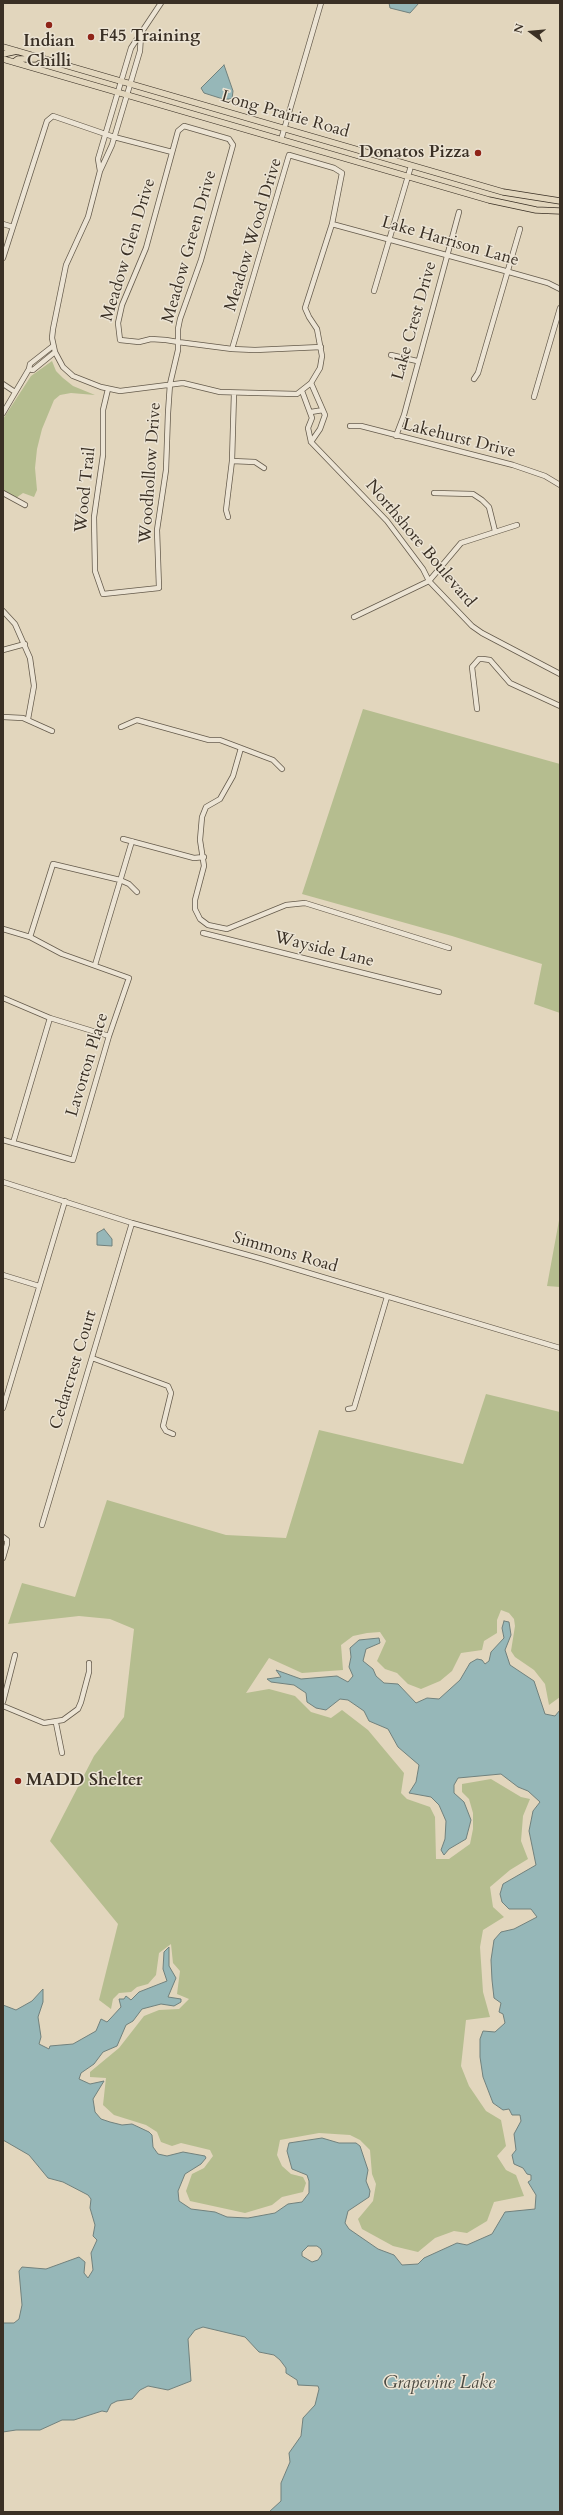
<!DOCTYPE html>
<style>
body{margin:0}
#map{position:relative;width:563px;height:2515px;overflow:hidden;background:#e2d6bd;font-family:Cardo,serif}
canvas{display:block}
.frame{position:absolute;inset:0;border:4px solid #3a3025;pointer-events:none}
.north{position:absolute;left:511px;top:12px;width:40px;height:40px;-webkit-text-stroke:3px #ece4d4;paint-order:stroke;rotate:286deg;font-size:11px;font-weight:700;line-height:16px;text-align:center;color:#3a3025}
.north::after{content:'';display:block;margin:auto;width:14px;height:18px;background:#3a3025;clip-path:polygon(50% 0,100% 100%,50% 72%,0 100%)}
</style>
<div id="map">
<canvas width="563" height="2515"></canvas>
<div class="frame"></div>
<div class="north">N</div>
</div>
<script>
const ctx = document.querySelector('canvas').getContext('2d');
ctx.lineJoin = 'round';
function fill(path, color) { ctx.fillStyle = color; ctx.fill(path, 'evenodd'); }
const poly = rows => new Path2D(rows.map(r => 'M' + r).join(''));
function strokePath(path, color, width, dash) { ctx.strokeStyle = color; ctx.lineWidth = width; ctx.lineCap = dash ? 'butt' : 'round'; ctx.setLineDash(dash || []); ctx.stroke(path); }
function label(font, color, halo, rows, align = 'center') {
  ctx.font = font + ' Cardo,serif'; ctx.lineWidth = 3; ctx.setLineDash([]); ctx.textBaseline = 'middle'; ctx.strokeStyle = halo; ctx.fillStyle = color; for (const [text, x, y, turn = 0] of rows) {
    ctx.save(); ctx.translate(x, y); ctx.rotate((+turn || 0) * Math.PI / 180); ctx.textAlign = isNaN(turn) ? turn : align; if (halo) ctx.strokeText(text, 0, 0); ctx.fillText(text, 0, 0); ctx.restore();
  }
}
const green = poly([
 [52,361,56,371,63,378,73,386,95,395,71,393,60,395,54,400,42,429,37,449,35,468,37,490,34,497,23,493,16,498,3,491,3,419,31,376],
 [363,709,560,764,560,1013,534,1004,542,964,452,936,302,894],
 [560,1215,560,1287,547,1286],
 [486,1394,560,1412,560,1697,549,1705,545,1684,534,1670,515,1657,511,1651,515,1626,514,1619,509,1613,501,1610,497,1620,497,1633,484,1641,482,1650,461,1653,452,1671,440,1681,421,1689,408,1684,397,1673,385,1669,377,1661,386,1641,380,1632,367,1633,353,1636,341,1645,343,1670,302,1673,269,1658,246,1693,269,1689,295,1696,311,1712,331,1718,342,1710,368,1730,404,1773,401,1793,407,1799,430,1807,435,1817,436,1859,449,1859,470,1844,473,1829,473,1813,469,1799,462,1792,462,1784,491,1779,521,1797,530,1799,523,1816,521,1841,528,1859,510,1870,490,1887,493,1907,504,1917,483,1930,480,1947,483,1992,490,2017,466,2020,461,2066,469,2086,486,2111,501,2120,506,2146,497,2156,506,2170,516,2175,524,2196,494,2202,487,2221,467,2233,454,2231,435,2238,418,2252,393,2246,362,2229,358,2219,373,2201,376,2184,372,2174,370,2150,360,2140,350,2135,319,2133,280,2140,277,2155,282,2166,291,2174,303,2177,306,2183,303,2192,282,2197,272,2205,245,2213,190,2201,186,2191,192,2174,204,2168,213,2156,210,2150,181,2143,172,2146,161,2142,157,2132,146,2125,114,2115,103,2105,106,2078,90,2077,90,2072,119,2048,144,2016,159,2010,179,2009,189,1999,177,1994,180,1971,173,1963,171,1944,159,1953,156,1975,148,1984,137,1987,131,1992,119,1993,113,1999,111,2009,99,2000,118,1924,50,1841,94,1756,124,1717,134,1629,110,1619,79,1616,8,1624,22,1583,75,1597,107,1500,226,1535,286,1538,319,1430,463,1464]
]);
const water = poly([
 [389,3,419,3,410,13,390,8,389,3],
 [224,65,233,91,232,99,223,99,204,93,201,88,224,65],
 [104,1229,112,1239,112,1246,97,1245,97,1233,104,1229],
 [504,1621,509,1622,511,1635,505,1650,510,1665,534,1681,545,1714,555,1716,560,1710,560,2512,269,2512,281,2501,281,2483,290,2462,289,2453,301,2436,303,2418,315,2405,319,2389,318,2386,298,2385,297,2380,286,2373,286,2368,280,2360,274,2355,259,2352,245,2337,203,2327,195,2330,188,2339,191,2381,168,2390,148,2386,140,2390,132,2399,117,2401,111,2404,107,2412,102,2411,74,2420,62,2420,40,2430,16,2430,3,2432,3,2323,14,2323,19,2319,22,2305,19,2271,22,2267,46,2269,79,2257,85,2262,84,2273,88,2278,93,2270,91,2253,97,2240,93,2236,95,2225,90,2208,91,2199,88,2195,63,2182,48,2178,29,2155,3,2140,3,2005,16,2010,32,2001,43,1989,43,2002,38,2017,41,2037,39,2044,49,2049,50,2046,73,2044,96,2031,101,2019,107,2022,110,2019,121,2007,119,1999,124,1999,126,1996,131,2000,139,1992,167,1981,163,1969,164,1952,169,1947,169,1966,176,1978,168,1997,181,1999,181,2002,174,2006,161,2004,142,2009,133,2021,126,2025,117,2046,103,2052,94,2064,81,2073,79,2079,90,2084,104,2081,93,2099,95,2112,101,2119,110,2122,122,2125,132,2124,149,2132,152,2135,153,2147,158,2154,167,2156,183,2152,205,2156,206,2158,201,2164,185,2174,178,2191,179,2201,191,2209,215,2212,227,2217,248,2218,275,2213,288,2204,302,2202,309,2193,309,2181,307,2175,292,2169,287,2151,289,2143,322,2138,339,2143,356,2143,360,2146,368,2170,366,2181,370,2191,369,2197,348,2211,345,2223,349,2229,378,2249,394,2255,402,2265,418,2264,424,2258,457,2243,467,2245,492,2234,505,2212,535,2209,536,2195,528,2182,531,2180,531,2175,527,2174,523,2168,514,2164,512,2155,516,2150,514,2134,521,2121,520,2115,512,2115,509,2109,503,2110,493,2103,483,2077,480,2057,480,2039,483,2031,495,2032,505,2023,503,2014,499,2012,501,2003,494,1998,492,1980,491,1960,494,1940,501,1932,514,1929,537,1917,531,1909,509,1909,502,1902,500,1894,503,1884,536,1865,529,1831,533,1811,540,1802,528,1791,518,1787,501,1774,458,1778,454,1785,454,1793,464,1802,471,1820,466,1839,449,1849,444,1855,441,1850,445,1839,446,1821,439,1805,431,1797,409,1793,416,1782,419,1765,398,1747,388,1729,369,1721,364,1711,348,1700,340,1699,326,1710,316,1708,307,1702,306,1693,294,1685,271,1682,267,1679,281,1677,276,1670,301,1679,337,1676,348,1682,353,1676,349,1667,351,1657,350,1648,359,1640,379,1638,380,1643,366,1649,363,1661,373,1669,376,1676,384,1683,398,1684,416,1703,427,1698,439,1699,460,1680,470,1663,477,1659,482,1660,485,1664,489,1661,491,1652,504,1638,502,1628,504,1621],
 [308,2246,317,2246,321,2249,322,2254,318,2260,312,2262,302,2256,302,2252,308,2246]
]);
const minor = poly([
 [141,34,140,51,132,78,112,145,100,171,88,217,66,265,53,329,52,338,55,352,63,367,73,376,101,387,120,391,183,383,220,392,297,394,311,383,320,368,322,356,317,329,309,317,305,308,332,224,342,173,334,168,289,155,232,349],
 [281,140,321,3],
 [100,171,98,159,131,48,161,3],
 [3,224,13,227],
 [332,224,509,272,548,283,560,289],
 [3,258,47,121,53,116,114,137,172,152],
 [374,291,411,166],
 [391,355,417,361],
 [29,369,33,370,55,352],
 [474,379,478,373,520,229],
 [3,384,15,392],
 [108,389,103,410,103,455,94,517,95,571,103,594,159,588,157,530,166,470,168,413,170,384,178,350,178,329,180,319,201,260,233,145,229,139,184,126,178,131,146,248,122,305,118,323,120,340,139,342,151,339,166,340,178,342,232,349,255,350,321,347],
 [302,391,312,418,308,428,311,442,387,521,423,569,429,581,472,626,482,633,560,674],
 [534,397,560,308],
 [311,412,323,410],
 [3,413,29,369,30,364,53,346],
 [350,426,361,426,513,465,545,476,560,485],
 [396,436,404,415,459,212],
 [311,442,320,429,325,415,311,383],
 [232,461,255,462,264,468],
 [3,493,25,505],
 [434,493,473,494,482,500,489,507,495,531],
 [228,517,226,510,232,461,234,393],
 [3,611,15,624,30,658,34,686,28,719],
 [354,617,429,581,461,543,517,525],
 [3,650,25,644],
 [477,709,472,667,479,659,483,659,490,660,510,683,560,706],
 [3,717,23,718,52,731],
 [121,727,137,720,209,740,220,740,273,760,282,769],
 [241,748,233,776,220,799,206,807,202,817,200,840,204,866,195,900,195,909,200,919,208,925,227,929,286,905,305,903,449,948],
 [123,839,194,858,204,857],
 [3,929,30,937,62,954,129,978,109,1036,73,1160,3,1140],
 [203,933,439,992],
 [30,937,53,864,120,880,129,884,137,892],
 [95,965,132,841],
 [3,998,50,1018,109,1036],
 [13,1143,50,1018],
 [3,1182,132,1223,262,1259,560,1348],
 [3,1275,39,1286],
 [92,1358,168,1386,171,1393,163,1426,166,1431,173,1434],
 [3,1408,65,1201],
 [348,1409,354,1408,387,1297],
 [42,1525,132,1223],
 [3,1537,7,1540,7,1544,3,1558],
 [3,1702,15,1655],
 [3,1706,44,1723,63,1720,78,1709,81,1702,89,1672,89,1663],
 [56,1723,62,1753]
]);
const major = poly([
 [3,47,503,192,560,201],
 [3,54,17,51],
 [3,59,489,200,536,210,560,211],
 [14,62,18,59,35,59]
]);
const markers = [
 [49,25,4,"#8f2418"],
 [91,37,4,"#8f2418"],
 [478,153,4,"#8f2418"],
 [18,1781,4,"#8f2418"]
];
const poiNames = [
 ["F45 Training",99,37],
 ["Indian",49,42,"center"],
 ["Chilli",49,62,"center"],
 ["Donatos Pizza",470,153,"right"],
 ["MADD Shelter",26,1781]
];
const streetNames = [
 ["Long Prairie Road",285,115,16],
 ["Meadow Wood Drive",254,235,-73],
 ["Lake Harrison Lane",450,242,16],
 ["Meadow Green Drive",190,247,-74],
 ["Meadow Glen Drive",129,250,-73],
 ["Lake Crest Drive",415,321,-74],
 ["Lakehurst Drive",459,439,14],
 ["Woodhollow Drive",151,473,-86],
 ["Wood Trail",86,490,-84],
 ["Northshore Boulevard",420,544,50],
 ["Wayside Lane",324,950,14],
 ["Lavorton Place",88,1065,-73],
 ["Simmons Road",285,1253,16],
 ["Cedarcrest Court",74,1370,-73]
];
const waterNames = [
 ["Grapevine Lake",439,2384]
];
fill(green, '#b5bd8f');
fill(water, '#96b7b8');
strokePath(water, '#71817d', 1);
strokePath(minor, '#645a4b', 6);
strokePath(major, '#3a3025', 7);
strokePath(minor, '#ece4d4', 4.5);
strokePath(major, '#e2d6bd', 5.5);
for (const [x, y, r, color] of markers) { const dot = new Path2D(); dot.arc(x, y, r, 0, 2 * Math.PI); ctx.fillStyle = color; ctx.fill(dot); strokePath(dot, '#ece4d4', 1.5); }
label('bold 17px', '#3a3025', '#ece4d4', poiNames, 'left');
label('17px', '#3a3025', '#ece4d4', streetNames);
label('italic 18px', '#4c4b42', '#ece4d4', waterNames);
</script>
